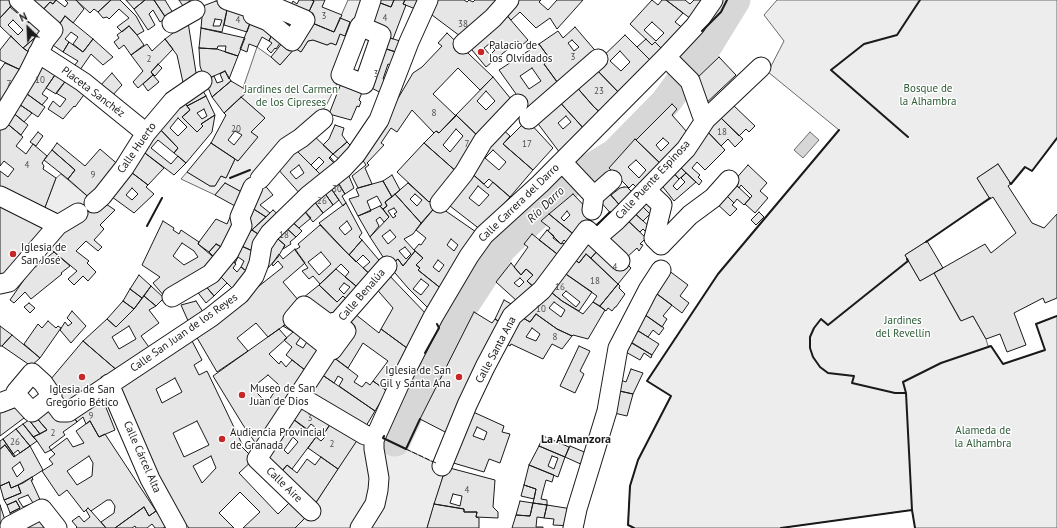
<!DOCTYPE html>
<meta charset="utf-8">
<style>
body{margin:0}
#map{position:relative;width:1057px;height:528px;overflow:hidden;background:#fff;font-family:"PT Sans",sans-serif}
canvas{display:block}
.north{position:absolute;left:8px;top:8px;width:40px;height:40px;-webkit-text-stroke:3px #fff;paint-order:stroke;rotate:336deg;font-size:11px;font-weight:700;line-height:16px;text-align:center;color:#1a1a1a}
.north::after{content:'';display:block;margin:auto;width:14px;height:18px;background:#1a1a1a;clip-path:polygon(50% 0,100% 100%,50% 72%,0 100%)}
</style>
<div id="map">
<canvas width="1057" height="528"></canvas>
<div class="north">N</div>
</div>
<script>
const ctx = document.querySelector('canvas').getContext('2d');
ctx.lineJoin = 'round';
function fill(path, color) { ctx.fillStyle = color; ctx.fill(path, 'evenodd'); }
const poly = rows => new Path2D(rows.map(r => 'M' + r).join(''));
function strokePath(path, color, width, dash) { ctx.strokeStyle = color; ctx.lineWidth = width; ctx.lineCap = dash ? 'butt' : 'round'; ctx.setLineDash(dash || []); ctx.stroke(path); }
function label(font, color, halo, rows, align = 'center') {
  ctx.font = font + ' "PT Sans",sans-serif'; ctx.lineWidth = 3; ctx.setLineDash([]); ctx.textBaseline = 'middle'; ctx.strokeStyle = halo; ctx.fillStyle = color; for (const [text, x, y, turn = 0] of rows) {
    ctx.save(); ctx.translate(x, y); ctx.rotate((+turn || 0) * Math.PI / 180); ctx.textAlign = isNaN(turn) ? turn : align; if (halo) ctx.strokeText(text, 0, 0); ctx.fillText(text, 0, 0); ctx.restore();
  }
}
const built = poly([
 [348,0,368,0,341,75,326,106,247,195,225,183,215,195,181,179,187,172,210,186,215,186,221,176,226,178,235,159,238,161,257,137,251,132,265,118,241,97,247,91,243,88,257,47,271,57,280,65,295,48,301,52,308,41,313,40,327,45,331,43,336,45,340,34,346,36,350,22,340,18,348,0],
 [777,0,1057,0,1057,138,1032,171,1025,167,1011,184,998,164,977,178,990,199,927,241,905,255,920,281,934,273,960,320,973,316,986,339,988,346,991,346,1003,364,1045,350,1036,324,1057,316,1057,528,915,528,912,510,781,528,634,528,628,525,630,486,638,460,671,396,647,381,718,274,839,130,768,72,784,41,764,15,777,0],
 [61,174,93,201,77,210,62,215,44,210,56,178,61,174],
 [358,438,383,438,437,464,446,467,427,528,295,528,308,515,358,438]
]);
const water = poly([
 [810,132,819,140,803,158,794,150,810,132]
]);
const river = poly([
 [395,441,448,329,501,248,571,181,615,154,666,102,708,44,735,0]
]);
const building = poly([
 [0,0,11,0,14,3,0,18,0,0],
 [28,0,56,0,53,4,50,2,41,12,28,0],
 [56,0,65,7,68,3,65,0,76,0,84,9,73,23,65,16,57,28,41,12,50,2,53,4,56,0],
 [76,0,111,0,98,12,94,9,90,13,76,0],
 [111,0,120,0,136,16,144,31,137,35,129,26,122,32,117,27,129,18,119,9,109,19,107,17,103,18,98,12,111,0],
 [126,0,145,0,134,9,126,0],
 [145,0,154,0,166,18,160,22,153,10,149,14,155,25,148,30,134,9,145,0],
 [154,0,165,0,173,13,166,18,154,0],
 [179,0,190,0,190,1,183,6,179,0],
 [299,0,312,0,314,1,305,20,287,13,293,1,297,4,299,0],
 [312,0,325,0,322,7,342,15,334,32,305,20,314,1,312,0],
 [375,0,394,0,391,7,375,1,375,0],
 [394,0,405,0,403,4,406,5,393,39,366,29,375,1,391,7,394,0],
 [405,0,422,0,418,10,403,4,405,0],
 [434,0,464,0,467,2,469,0,473,2,475,0,506,0,464,39,428,12,434,0],
 [513,0,541,0,539,2,548,10,557,0,583,0,557,29,550,18,536,28,520,12,511,20,503,11,513,0],
 [652,0,658,5,662,0,666,0,683,13,675,22,684,29,665,52,655,42,652,45,630,24,652,0],
 [652,22,664,33,656,41,644,30,652,22],
 [666,0,685,0,690,4,694,0,705,0,691,19,666,0],
 [216,1,228,5,222,32,201,28,203,6,216,1],
 [215,19,222,20,220,26,213,26,215,19],
 [228,5,253,15,247,32,224,25,228,5],
 [10,7,29,23,33,19,49,32,38,35,23,48,0,26,0,18,10,7],
 [13,20,23,30,18,35,8,25,13,20],
 [503,11,528,40,521,46,518,41,486,67,467,44,503,11],
 [489,44,495,50,490,55,484,48,489,44],
 [253,15,275,27,269,41,262,37,257,47,249,44,247,52,240,49,253,15],
 [65,16,93,39,83,52,73,44,78,37,71,32,65,39,69,42,63,52,47,41,65,16],
 [340,18,350,22,345,36,340,34,336,45,331,43,327,45,313,40,308,41,301,52,295,48,305,20,334,32,340,18],
 [188,22,197,79,184,87,177,55,165,39,188,22],
 [129,26,137,35,144,45,131,55,124,45,119,49,114,42,119,38,117,35,129,26],
 [275,27,280,43,276,49,275,48,271,53,267,49,272,43,269,41,275,27],
 [575,27,599,55,561,87,544,64,550,59,539,44,558,31,563,38,575,27],
 [572,40,579,47,574,51,568,43,572,40],
 [201,28,245,38,238,56,225,52,226,46,218,46,217,49,199,48,201,28],
 [447,33,493,77,480,90,458,68,433,94,456,116,439,133,436,131,434,133,412,110,397,132,391,128,381,143,384,145,367,163,369,165,365,168,372,184,358,188,352,176,366,165,359,155,384,122,413,73,422,67,442,46,438,43,447,33],
 [38,35,33,55,23,48,38,35],
 [381,35,403,42,399,53,377,46,381,35],
 [625,35,654,64,622,96,593,66,625,35],
 [620,51,630,62,621,71,610,61,620,51],
 [11,36,23,48,33,55,25,72,0,60,0,50,11,36],
 [287,37,295,48,280,65,271,57,287,37],
 [93,39,113,57,103,65,91,54,80,70,74,66,78,61,63,52,69,42,83,52,93,39],
 [165,39,173,49,151,72,153,75,138,88,133,82,143,71,131,55,147,44,152,51,165,39],
 [646,39,652,45,655,42,665,52,654,64,637,47,646,39],
 [539,44,550,59,544,64,562,89,531,115,499,70,539,44],
 [532,68,541,81,529,89,520,76,532,68],
 [377,46,399,53,394,66,388,64,383,79,388,81,383,94,366,85,377,46],
 [199,48,217,49,238,56,229,79,225,71,205,80,200,66,199,48],
 [719,57,736,75,703,106,694,81,719,57],
 [39,62,57,72,42,94,48,98,42,105,23,91,39,62],
 [5,63,25,72,0,115,0,70,5,63],
 [158,64,162,68,155,76,151,72,158,64],
 [593,66,622,96,603,115,594,107,574,84,593,66],
 [225,71,231,81,212,97,205,80,214,76,217,83,223,81,220,74,225,71],
 [57,72,67,79,56,94,46,88,57,72],
 [112,73,122,85,111,97,99,87,112,73],
 [153,75,159,82,148,91,143,84,153,75],
 [344,76,365,85,359,100,361,102,359,107,357,106,351,120,329,114,344,76],
 [493,77,515,104,481,139,456,115,493,77],
 [486,91,495,101,486,110,477,101,486,91],
 [67,79,86,92,75,107,74,106,63,119,48,109,53,101,60,107,66,99,56,93,67,79],
 [231,81,248,91,224,113,212,97,231,81],
 [574,84,594,107,603,115,586,131,556,98,574,84],
 [200,86,206,96,187,106,181,98,200,86],
 [23,91,45,107,38,117,16,102,23,91],
 [206,96,215,115,201,124,203,126,197,132,182,117,190,110,187,106,206,96],
 [204,109,207,116,202,119,197,113,204,109],
 [241,97,265,118,251,132,258,137,238,161,211,143,226,115,224,113,241,97],
 [235,131,242,135,234,145,228,140,235,131],
 [181,98,190,110,182,117,197,132,203,126,201,124,215,115,212,132,186,163,174,153,178,148,156,125,181,98],
 [178,118,187,127,178,136,170,128,178,118],
 [556,98,586,131,563,157,533,117,556,98],
 [566,116,571,122,563,129,558,123,566,116],
 [16,102,32,113,24,122,11,111,16,102],
 [672,104,677,109,672,115,687,132,681,138,684,147,664,167,636,140,672,104],
 [663,138,669,143,661,151,656,145,663,138],
 [732,104,755,126,749,132,746,129,739,136,720,117,732,104],
 [11,111,28,125,21,135,4,121,11,111],
 [456,115,481,139,458,173,424,143,436,131,439,133,456,115],
 [456,129,463,136,450,152,443,145,456,129],
 [720,117,743,139,735,147,728,139,721,146,707,131,720,117],
 [527,120,553,148,533,170,503,144,527,120],
 [4,121,23,137,16,146,26,154,33,144,47,156,42,163,44,166,43,169,56,178,44,210,0,189,0,171,8,177,14,169,4,161,0,166,0,126,4,121],
 [156,125,178,148,174,153,158,140,151,148,171,164,178,156,186,163,174,175,141,150,156,125],
 [335,125,344,128,342,135,347,142,333,154,323,145,329,139,335,125],
 [499,126,510,136,503,144,533,170,510,197,489,179,484,184,469,171,499,126],
 [493,150,506,162,499,170,485,158,493,150],
 [707,131,725,150,705,170,697,162,692,168,700,175,698,177,702,181,699,185,676,163,707,131],
 [38,132,43,136,36,146,30,142,38,132],
 [311,133,333,154,329,158,339,168,325,179,316,170,324,162,319,157,311,165,295,149,311,133],
 [635,139,664,167,640,191,633,184,629,188,609,168,635,139],
 [636,160,646,170,639,178,628,167,636,160],
 [347,142,356,151,339,168,329,158,330,157,336,164,340,160,333,154,347,142],
 [57,143,85,166,100,149,121,167,93,201,68,179,75,170,52,150,57,143],
 [211,143,235,159,226,178,221,176,215,186,210,186,187,172,211,143],
 [424,143,458,173,429,202,397,172,424,143],
 [292,146,325,179,302,196,276,167,292,146],
 [299,165,304,173,296,179,290,172,299,165],
 [52,150,75,170,68,179,44,160,52,150],
 [141,150,164,168,148,185,127,169,141,150],
 [676,163,686,173,679,179,670,169,676,163],
 [998,164,1011,184,1008,186,1032,223,1044,228,1057,214,1057,298,1045,303,1043,298,1014,313,1026,345,1007,352,1000,334,986,339,973,316,961,321,934,273,985,244,991,253,1016,233,993,197,990,199,977,178,998,164],
 [748,165,767,183,760,191,768,198,755,213,745,204,752,196,741,185,739,188,733,182,748,165],
 [127,169,148,185,146,187,154,194,134,213,108,194,127,169],
 [132,188,138,194,132,200,126,195,132,188],
 [346,169,354,188,345,194,335,178,346,169],
 [670,169,679,179,673,186,677,190,685,182,681,178,686,173,696,182,674,201,659,182,670,169],
 [469,171,488,188,493,182,510,197,481,230,450,206,452,204,448,199,469,171],
 [478,186,489,195,479,206,469,198,478,186],
 [392,175,400,190,392,197,383,181,392,175],
 [335,178,345,194,342,196,346,203,343,206,328,184,335,178],
 [383,181,392,197,385,202,387,206,383,209,380,206,382,205,377,196,367,201,371,211,358,216,349,199,359,196,356,189,358,188,383,181],
 [262,182,273,195,260,205,270,213,266,217,249,206,262,182],
 [733,182,750,198,744,205,737,199,734,203,723,192,733,182],
 [225,183,247,195,227,250,216,244,209,252,198,244,199,242,216,219,227,224,235,206,215,195,225,183],
 [408,183,429,202,431,201,437,205,421,223,395,194,408,183],
 [415,194,422,200,417,206,410,199,415,194],
 [328,184,339,200,333,205,322,189,328,184],
 [624,187,627,187,636,196,623,209,611,195,620,188,624,187],
 [322,189,333,205,323,213,311,197,322,189],
 [607,191,623,209,614,217,598,199,607,191],
 [723,192,734,203,732,205,737,209,730,216,714,201,723,192],
 [395,194,421,223,413,234,404,239,415,251,403,266,398,259,389,266,370,237,389,217,383,209,387,206,385,202,395,194],
 [394,208,397,212,394,214,396,216,393,218,388,211,394,208],
 [390,230,396,237,388,244,382,236,390,230],
 [405,247,411,254,406,259,399,251,405,247],
 [573,194,594,216,576,236,549,214,573,194],
 [567,211,570,215,564,221,561,218,567,211],
 [311,197,323,213,313,222,301,207,311,197],
 [100,200,115,210,100,225,104,229,94,240,102,247,98,251,86,241,76,251,89,261,87,263,96,272,88,281,83,276,74,285,68,279,77,271,48,247,100,200],
 [0,201,44,227,16,270,0,276,0,201],
 [638,202,650,214,643,221,631,210,638,202],
 [638,202,658,205,655,219,638,202],
 [346,203,362,233,359,237,362,240,349,255,319,223,346,203],
 [347,221,352,229,345,235,339,228,347,221],
 [437,205,479,234,443,290,418,270,420,268,416,265,423,258,414,250,419,244,421,245,426,238,416,230,437,205],
 [451,239,458,245,454,251,447,245,451,239],
 [438,260,444,265,439,272,433,267,438,260],
 [249,206,266,217,243,238,249,206],
 [380,206,389,217,384,222,380,217,376,220,379,226,370,237,358,216,380,206],
 [301,207,311,218,299,228,288,218,301,207],
 [273,210,281,217,261,236,252,230,273,210],
 [631,210,652,229,650,236,643,229,640,232,624,217,631,210],
 [759,212,764,217,756,225,751,220,759,212],
 [549,214,573,234,566,242,564,240,561,244,553,238,554,236,548,231,550,228,541,221,549,214],
 [624,217,646,238,640,244,643,245,639,251,637,248,626,258,605,237,624,217],
 [288,218,302,231,296,237,282,224,288,218],
 [163,221,174,228,173,230,179,234,181,230,199,242,198,244,218,261,165,297,153,283,160,277,142,265,163,221],
 [182,243,194,251,198,257,184,265,173,256,182,243],
 [282,224,296,237,290,242,291,244,283,249,285,245,272,234,282,224],
 [320,225,343,249,374,278,362,291,345,277,349,272,341,264,320,284,313,276,309,279,302,271,308,268,295,250,300,247,298,244,320,225],
 [321,252,331,264,319,275,308,262,321,252],
 [252,230,261,236,257,253,237,244,252,230],
 [547,230,561,244,563,243,568,247,561,257,539,240,547,230],
 [272,234,285,245,278,257,268,268,263,262,272,234],
 [532,234,561,257,537,290,527,281,533,275,526,269,521,275,514,267,528,247,524,244,532,234],
 [586,237,599,249,591,258,586,254,579,263,571,256,586,237],
 [362,240,384,266,374,278,363,268,370,262,363,255,356,262,349,255,362,240],
 [927,241,943,268,920,281,905,255,927,241],
 [216,244,227,250,218,261,209,252,216,244],
 [237,244,257,253,249,273,241,267,244,261,238,257,235,263,228,258,237,244],
 [295,249,305,263,283,282,299,301,319,285,337,302,343,296,351,304,331,326,293,319,268,337,256,323,237,338,248,351,217,372,196,336,283,267,278,261,273,266,272,264,279,254,283,259,295,249],
 [599,249,623,260,631,268,618,284,591,258,599,249],
 [415,251,423,258,416,265,420,268,418,270,443,290,430,310,408,288,389,266,398,259,403,266,415,251],
 [421,279,429,285,421,295,413,289,421,279],
 [54,252,70,266,61,273,62,274,31,299,25,292,14,303,10,300,30,271,54,252],
 [586,254,618,284,600,306,593,302,597,296,560,270,571,256,579,263,586,254],
 [228,258,236,264,233,268,237,272,241,267,249,273,236,292,217,273,228,258],
 [511,263,521,275,526,269,533,275,527,281,537,290,517,301,496,282,511,263],
 [520,278,524,282,519,287,514,283,520,278],
 [336,269,362,291,351,304,343,296,337,302,319,285,336,269],
 [344,283,350,287,344,294,339,289,344,283],
 [560,270,592,292,579,311,562,301,547,289,560,270],
 [566,291,580,302,576,307,562,295,566,291],
 [668,270,688,285,680,296,689,303,682,313,653,291,668,270],
 [385,271,429,317,411,351,381,329,393,308,373,285,385,271],
 [217,273,227,283,214,296,204,284,217,273],
 [139,275,151,286,142,298,130,289,139,275],
 [204,284,214,296,206,303,196,290,204,284],
 [618,284,620,286,619,288,625,294,616,307,615,307,612,311,608,308,606,311,600,306,618,284],
 [151,286,164,298,156,306,144,296,151,286],
 [130,289,142,298,134,309,123,301,130,289],
 [547,289,562,301,583,314,593,302,605,310,588,339,573,335,572,336,557,329,536,314,530,322,518,315,547,289],
 [554,302,565,310,561,317,549,308,554,302],
 [653,291,672,305,663,316,667,319,662,327,641,312,653,291],
 [144,296,156,306,149,310,159,323,141,336,151,350,119,372,83,341,107,319,116,327,134,309,144,296],
 [129,326,136,339,119,349,112,337,129,326],
 [504,300,513,305,503,324,495,319,504,300],
 [123,301,134,309,116,327,107,319,123,301],
 [196,301,205,315,189,323,181,305,196,301],
 [29,303,35,308,30,313,24,307,29,303],
 [350,310,379,333,381,329,411,351,387,391,373,381,388,361,363,343,348,368,329,354,350,310],
 [72,311,86,326,71,343,60,330,65,322,68,326,72,323,67,318,72,311],
 [474,312,492,323,495,319,503,324,447,433,420,419,474,312],
 [641,312,664,328,659,335,653,330,648,337,632,327,641,312],
 [536,314,557,329,572,336,562,349,552,344,543,359,511,344,510,346,503,342,518,315,530,322,536,314],
 [532,328,540,334,536,341,526,337,532,328],
 [293,319,327,346,310,374,286,355,292,347,284,340,293,332,283,326,293,319],
 [302,335,308,340,303,348,296,344,302,335],
 [48,321,56,328,58,326,61,328,40,358,24,344,38,324,42,328,48,321],
 [0,326,12,335,2,346,0,346,0,326],
 [632,327,659,344,652,355,626,339,632,327],
 [279,329,287,338,269,354,279,364,281,361,286,367,292,360,310,374,261,451,243,425,213,376,279,329],
 [268,375,279,385,267,403,252,388,268,375],
 [12,335,40,358,31,366,2,346,12,335],
 [191,339,202,360,194,365,199,375,207,371,242,444,240,445,254,459,239,473,278,514,292,500,308,515,295,528,243,528,260,512,240,492,219,513,234,528,189,528,185,523,161,482,120,385,191,339],
 [175,378,182,392,162,403,156,389,175,378],
 [197,421,209,445,184,457,173,433,197,421],
 [211,456,216,468,202,483,193,466,211,456],
 [83,341,119,372,63,410,45,386,83,341],
 [628,341,652,355,651,358,644,353,640,360,624,351,628,341],
 [579,346,590,351,580,371,584,374,575,393,560,386,579,346],
 [329,354,358,376,354,382,362,387,366,382,370,385,373,381,387,391,375,411,339,386,343,379,338,376,334,383,318,372,329,354],
 [631,369,643,373,633,394,615,390,618,379,626,382,631,369],
 [318,372,375,411,363,431,305,395,318,372],
 [615,390,633,394,627,416,610,412,615,390],
 [101,395,115,430,99,437,90,421,86,424,83,417,77,422,72,414,101,395],
 [20,399,32,412,0,436,0,407,20,399],
 [299,401,333,420,325,432,323,430,317,438,312,434,316,428,311,424,307,429,289,416,299,401],
 [48,410,72,414,77,422,63,432,65,435,49,447,51,450,45,453,37,441,33,437,47,430,35,416,48,410],
 [471,411,504,426,502,432,510,434,500,463,489,459,484,472,450,462,471,411],
 [477,427,487,432,484,440,473,436,477,427],
 [35,416,47,430,40,434,29,420,35,416],
 [289,416,316,437,292,469,287,465,278,476,260,459,289,416],
 [293,437,298,442,288,454,284,450,293,437],
 [29,420,40,434,33,437,23,424,29,420],
 [333,420,360,436,338,469,308,448,316,437,321,441,325,437,321,433,323,430,325,432,333,420],
 [90,421,99,437,105,434,156,511,149,516,144,507,115,528,106,528,101,522,114,513,115,506,111,500,107,500,91,511,88,508,84,512,67,490,59,496,42,471,53,464,49,459,55,454,51,450,67,438,73,447,84,443,76,431,90,421],
 [89,456,93,463,92,476,77,485,67,471,89,456],
 [23,424,37,441,30,446,16,429,23,424],
 [16,429,30,446,20,453,18,450,13,454,3,439,16,429],
 [543,436,569,447,565,457,539,446,543,436],
 [3,439,15,456,14,457,5,445,0,449,0,441,3,439],
 [5,445,14,457,30,446,43,470,23,483,11,488,9,482,0,486,0,449,5,445],
 [20,462,24,470,17,477,12,468,20,462],
 [539,446,565,457,558,477,529,465,539,446],
 [552,456,558,458,554,469,548,466,552,456],
 [570,446,589,454,585,466,565,457,570,446],
 [321,457,338,469,313,507,278,476,287,465,297,473,307,459,315,465,321,457],
 [529,465,554,475,552,482,546,480,543,491,541,499,547,500,547,505,533,503,536,489,524,485,529,465],
 [446,467,495,480,493,507,498,512,498,518,476,517,477,512,464,512,464,509,434,504,446,467],
 [453,494,462,496,460,506,450,503,453,494],
 [32,477,33,480,31,480,43,506,13,522,10,513,20,508,16,501,7,505,4,500,21,493,18,485,32,477],
 [28,495,33,503,23,507,18,499,28,495],
 [9,482,11,488,18,485,21,493,4,500,0,486,9,482],
 [524,485,536,489,534,499,521,496,524,485],
 [16,501,20,508,10,513,7,505,16,501],
 [520,501,533,503,530,516,516,515,520,501],
 [533,503,547,505,544,518,537,517,536,527,543,527,543,528,512,528,516,515,530,516,533,503],
 [434,504,464,509,464,512,477,512,476,517,479,518,479,528,427,528,434,504],
 [0,505,4,517,8,528,0,528,0,505],
 [547,505,572,509,573,526,553,525,554,519,544,518,547,505],
 [144,507,149,516,156,511,167,526,163,528,155,528,152,524,147,528,136,528,135,526,132,528,115,528,144,507],
 [88,508,91,511,106,528,76,528,77,527,72,521,79,516,84,522,90,517,86,510,88,508],
 [41,510,49,528,12,528,41,510]
]);
const minor = poly([
 [227,0,266,13],
 [257,4,277,8,305,20,292,41,268,21,253,15,257,4],
 [172,23,195,10],
 [360,26,381,35,364,84,341,75,360,26],
 [362,27,371,0],
 [463,44,493,18,509,0],
 [38,53,83,82,146,133],
 [666,57,690,81,702,115,706,119],
 [529,119,598,59],
 [0,120,28,74,45,40,53,30,19,0],
 [562,162,594,196,592,210],
 [260,179,287,147,301,138,323,119],
 [646,190,662,205,654,238,661,245,690,215,713,198,729,180],
 [0,196,58,225],
 [594,196,612,180],
 [94,203,102,196,124,168,146,133,173,101,202,81],
 [440,203,464,173,483,141,518,104],
 [596,238,617,220,686,149,706,119,761,67],
 [0,284,9,282,58,225,78,213],
 [172,297,211,274,229,252,242,226,240,217,253,187],
 [304,306,331,326,335,322,346,331,332,350,293,319,304,306],
 [32,373,43,383,52,396,32,412,20,399,16,392,32,373],
 [109,384,150,479,177,528],
 [299,396,365,435],
 [52,400,61,412,68,412,211,317,240,294,254,276,259,263,262,245,270,233,308,196,343,168,356,154,379,120,409,42,428,0],
 [0,403,18,396],
 [442,466,467,405,485,367,512,316,542,290,587,230,620,261],
 [311,511,257,459,330,348,337,323,387,266],
 [10,526,42,509,57,528],
 [360,528,375,504,378,490,379,478,374,449,374,440,403,376,433,317,469,256,484,235,540,184,666,57,695,26,713,0],
 [573,528,577,509,607,411,618,348,648,290,661,270]
]);
const fence = poly([
 [406,449,436,463]
]);
const wall = poly([
 [702,31,721,12,727,0],
 [908,137,831,70,864,44,897,35,920,0],
 [230,178,250,170],
 [1010,183,1011,184,1025,167,1032,171,1057,138],
 [597,225,610,212],
 [147,226,162,198],
 [926,242,990,198],
 [907,259,908,261,828,325,821,319,814,328,810,337,810,348,813,357,820,367,828,373,854,376,852,383,895,393,906,393,903,382,941,363,991,346,1003,364,1045,350,1036,324,1057,316],
 [425,353,439,328,437,324],
 [906,393,912,510,915,528],
 [384,436,383,438,406,449,420,419],
 [634,528,628,525,630,486,638,460,671,396,647,381,718,274,839,130],
 [781,528,912,510]
]);
const markers = [
 [481,52,4,"#c62828"],
 [13,254,4,"#c62828"],
 [82,377,4,"#c62828"],
 [459,377,4,"#c62828"],
 [242,395,4,"#c62828"],
 [222,439,4,"#c62828"]
];
const numberNames = [
 ["3",324,16],
 ["4",385,18],
 ["4",238,20],
 ["38",463,24],
 ["3",573,57],
 ["2",149,59],
 ["3",376,74],
 ["10",40,80],
 ["7",9,84],
 ["23",599,91],
 ["8",434,113],
 ["20",236,129],
 ["18",722,132],
 ["7",467,144],
 ["17",527,144],
 ["4",27,165],
 ["9",93,175],
 ["30",337,189],
 ["26",322,201],
 ["18",284,235],
 ["4",615,267],
 ["18",595,281],
 ["16",560,287],
 ["10",541,309],
 ["8",555,337],
 ["9",91,416],
 ["3",310,418],
 ["2",53,433],
 ["26",15,442],
 ["2",332,444],
 ["4",467,490]
];
const poiNames = [
 ["Palacio de",489,46],
 ["los Olvidados",489,59],
 ["Iglesia de",21,248],
 ["San José",21,261],
 ["Iglesia de San",451,371,"right"],
 ["Gil y Santa Ana",451,384,"right"],
 ["Museo de San",250,389],
 ["Juan de Dios",250,402],
 ["Iglesia de San",82,390,"center"],
 ["Gregorio Bético",82,403,"center"],
 ["Audiencia Provincial",230,433],
 ["de Granada",230,446]
];
const parkNames = [
 ["Bosque de",928,89],
 ["la Alhambra",928,102],
 ["Jardines del Carmen",291,90],
 ["de los Cipreses",291,103],
 ["Jardines",903,321],
 ["del Revellín",903,334],
 ["Alameda de",983,431],
 ["la Alhambra",983,444]
];
const streetNames = [
 ["Placeta Sanchéz",93,92,37],
 ["Calle Huerto",137,148,-55],
 ["Calle Puente Espinosa",653,180,-47],
 ["Calle Carrera del Darro",519,203,-44],
 ["Calle Benalúa",362,295,-49],
 ["Calle San Juan de los Reyes",184,333,-35],
 ["Calle Santa Ana",496,350,-62],
 ["Calle Cárcel Alta",142,457,66],
 ["Calle Aire",284,485,44]
];
const waterNames = [
 ["Río Darro",546,205,-44]
];
const neighbourhoodNames = [
 ["La Almanzora",576,440]
];
fill(built, '#ededed');
strokePath(built, '#6a6a6a', 1);
fill(water, '#d7d7d7');
strokePath(water, '#6a6a6a', 1);
strokePath(river, '#d7d7d7', 31);
fill(building, '#e6e6e6');
strokePath(building, '#1a1a1a', 1);
strokePath(minor, '#1a1a1a', 21);
strokePath(minor, '#fff', 19);
strokePath(fence, '#1a1a1a', 1, [5, 2]);
strokePath(wall, '#1a1a1a', 2);
for (const [x, y, r, color] of markers) { const dot = new Path2D(); dot.arc(x, y, r, 0, 2 * Math.PI); ctx.fillStyle = color; ctx.fill(dot); strokePath(dot, '#fff', 1.5); }
label('9px', '#4d4d4d', null, numberNames);
label('11px', '#1a1a1a', '#fff', poiNames, 'left');
label('11px', '#2b5a34', '#fff', parkNames);
label('11px', '#1a1a1a', '#fff', streetNames);
label('italic 12px', '#1a1a1a', '#fff', waterNames);
label('bold 12px', '#1a1a1a', '#fff', neighbourhoodNames);
</script>
